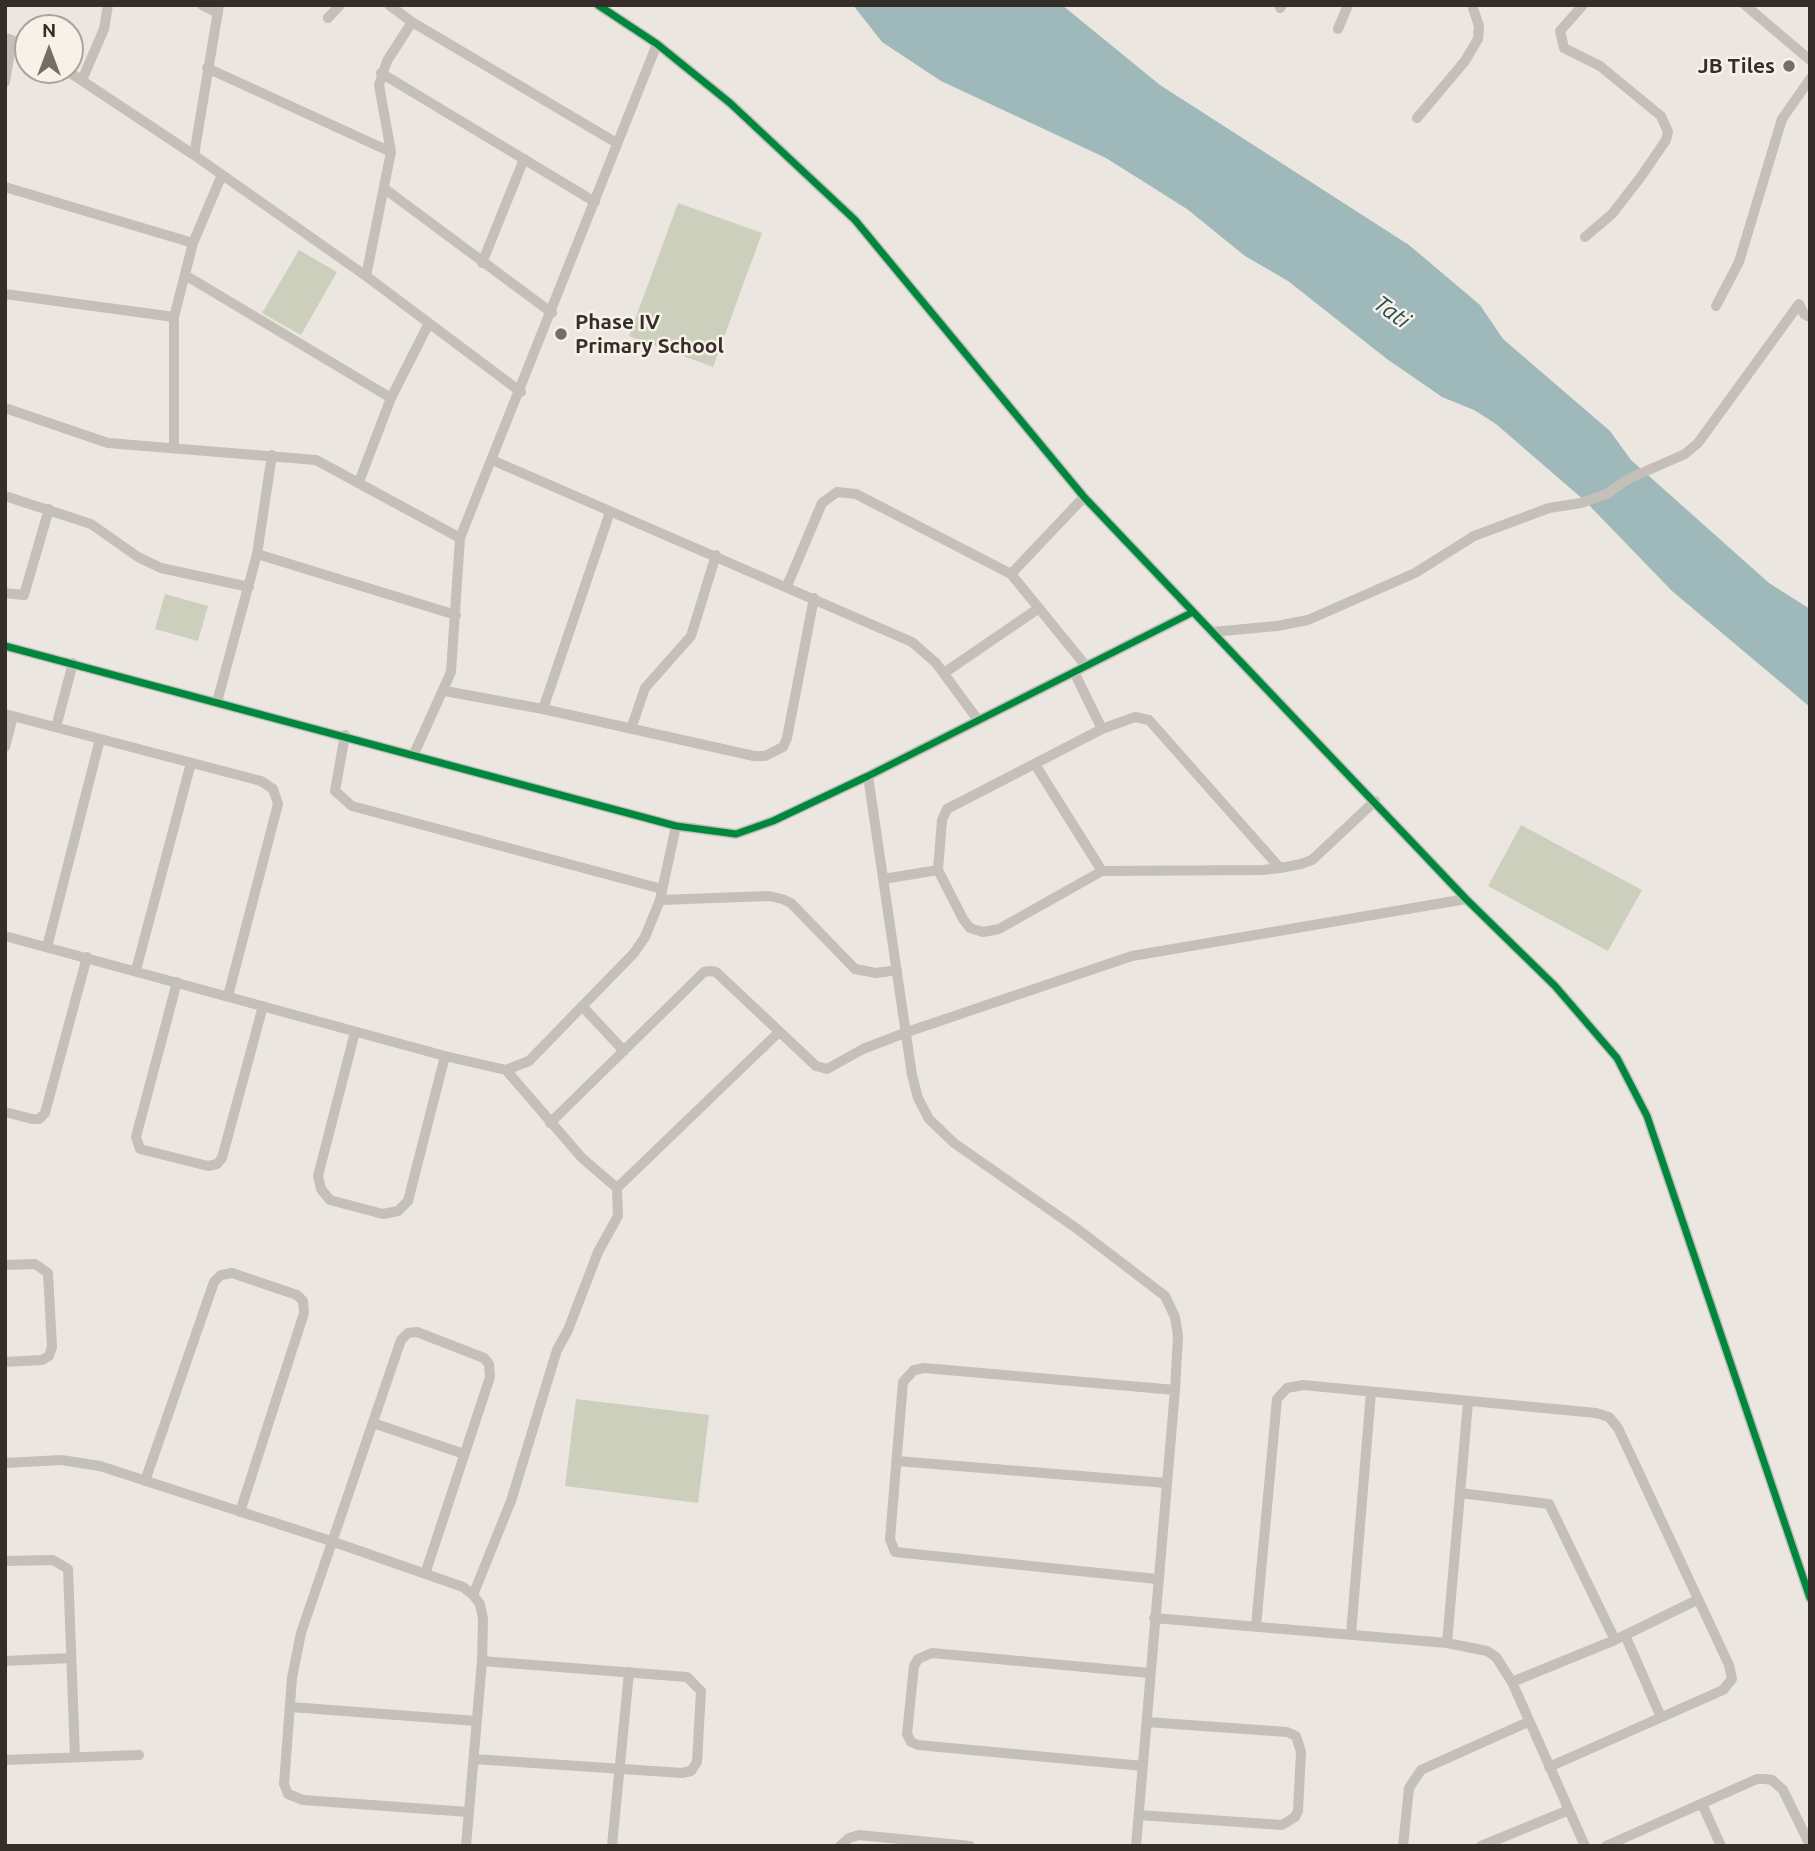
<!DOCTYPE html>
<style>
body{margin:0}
#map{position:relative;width:1815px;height:1851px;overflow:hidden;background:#ebe6e0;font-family:Ubuntu,sans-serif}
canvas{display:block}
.frame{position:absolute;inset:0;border:7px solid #342d28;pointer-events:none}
.north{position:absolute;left:14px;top:14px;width:70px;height:70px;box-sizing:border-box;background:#f7f1e8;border:2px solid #a9a39b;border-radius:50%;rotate:0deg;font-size:19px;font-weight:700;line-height:28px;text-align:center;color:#342d28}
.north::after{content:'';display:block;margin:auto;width:24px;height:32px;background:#746e68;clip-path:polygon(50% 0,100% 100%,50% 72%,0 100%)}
</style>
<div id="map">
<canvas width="1815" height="1851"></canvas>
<div class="frame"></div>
<div class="north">N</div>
</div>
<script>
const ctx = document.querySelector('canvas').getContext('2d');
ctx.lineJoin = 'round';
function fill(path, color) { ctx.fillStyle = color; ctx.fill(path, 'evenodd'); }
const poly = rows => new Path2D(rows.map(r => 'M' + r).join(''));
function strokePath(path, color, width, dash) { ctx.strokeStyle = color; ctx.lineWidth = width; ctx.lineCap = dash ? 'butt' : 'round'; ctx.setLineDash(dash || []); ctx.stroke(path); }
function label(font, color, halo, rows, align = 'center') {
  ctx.font = font + ' Ubuntu,sans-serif'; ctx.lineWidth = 5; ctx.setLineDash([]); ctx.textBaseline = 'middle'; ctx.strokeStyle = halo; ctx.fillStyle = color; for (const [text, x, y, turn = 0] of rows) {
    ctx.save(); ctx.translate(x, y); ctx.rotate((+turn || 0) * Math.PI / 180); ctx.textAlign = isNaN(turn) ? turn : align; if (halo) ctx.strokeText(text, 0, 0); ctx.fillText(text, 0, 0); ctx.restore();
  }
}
const green = poly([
 [678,203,762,233,713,367,629,336],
 [299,250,337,272,301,335,262,313],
 [165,594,208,606,198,641,155,629],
 [1521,825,1642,890,1608,951,1488,886],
 [576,1399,709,1415,698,1503,565,1486]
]);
const water = poly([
 [853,5,1062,5,1160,85,1409,245,1480,305,1503,339,1610,431,1631,460,1769,583,1810,609,1810,707,1672,591,1585,501,1496,424,1474,410,1442,397,1387,359,1288,281,1245,256,1187,209,1106,158,941,81,882,42]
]);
const street = poly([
 [202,5,218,13],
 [389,5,412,22,615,142],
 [598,5,657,44,730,103,855,220,1084,497,1466,899,1555,986,1617,1058,1647,1116,1810,1598],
 [1583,5,1560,31,1564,48,1600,66,1661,116,1668,132,1666,140,1640,178,1612,214,1585,237],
 [1745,5,1810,60],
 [1280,8,1282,5],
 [328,18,340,5],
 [1338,29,1348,5],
 [6,38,28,47],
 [207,68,391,152],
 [66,70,194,155,366,276,521,392],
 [381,73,595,202],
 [82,80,104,29,108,5],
 [5,82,12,40],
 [1417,118,1465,61,1478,39,1479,26,1472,5],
 [194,155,219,5],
 [5,187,193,243],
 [385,189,552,313],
 [482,263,524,159],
 [185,275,391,398],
 [366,276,391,152,379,85,387,61,412,22],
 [5,294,174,317],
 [1716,306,1739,262,1782,119,1810,79],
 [5,408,108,443,316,460,460,538],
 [174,448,174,317,193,243,221,177],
 [492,460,912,642,936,663,978,720],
 [359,482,391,398,428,325],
 [5,496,91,524,138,557,161,568,249,587],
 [257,554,456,615],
 [1011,574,1084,497],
 [787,586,822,503,837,492,856,494,1011,574,1086,666],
 [5,593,24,595,49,509],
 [1212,632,1277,626,1308,620,1415,573,1474,536,1549,508,1581,503,1607,494,1628,479,1685,454,1698,443,1799,304,1804,314,1810,317],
 [5,646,676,826,736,834,773,821,868,776,1193,612],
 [1074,672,1102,729],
 [944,673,1039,608],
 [445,691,543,709,754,756,765,756,783,747,787,738,814,598],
 [217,702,257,554,272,455],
 [543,709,610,512],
 [5,714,261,781,273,789,278,804,228,996],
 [56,727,73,663],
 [631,729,645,688,691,636,716,555],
 [345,735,335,791,352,806,662,889],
 [5,747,13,716],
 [414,754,451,672,460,538,657,44],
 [1036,766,1102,871],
 [868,776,912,1075,918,1098,929,1119,954,1143,1076,1228,1165,1296,1175,1317,1178,1336,1175,1390,1136,1846],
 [1280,868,1149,720,1135,717,1102,729,947,809,942,820,938,870,963,919,970,928,983,932,999,929,1102,871,1263,870,1280,868,1301,864,1312,860,1375,801],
 [883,879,938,870],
 [660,900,769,896,782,899,791,903,855,969,876,973,897,970],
 [5,936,445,1056,506,1070,529,1061,634,953,645,937,660,900,676,826],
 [47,947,100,739],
 [136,970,191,763],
 [177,982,136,1137,140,1149,208,1166,217,1164,222,1158,263,1006],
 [582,1006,624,1051],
 [355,1032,318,1176,321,1189,330,1200,383,1214,398,1211,408,1201,445,1056],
 [5,1112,32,1119,39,1119,45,1113,87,957],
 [550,1123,704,972,710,971,716,972,816,1066,827,1069,863,1049,907,1032,1132,956,1466,899],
 [617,1188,779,1032],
 [5,1265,35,1264,48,1273,52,1347,49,1356,42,1360,5,1362],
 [373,1423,464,1454],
 [897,1461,1166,1483],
 [5,1463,61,1460,100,1466,334,1542,463,1587,473,1595,480,1604,483,1619,482,1661,466,1846],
 [145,1481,214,1282,221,1275,232,1273,297,1295,303,1301,304,1313,240,1512],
 [1460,1493,1549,1504,1615,1640],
 [5,1561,53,1560,68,1569,75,1757],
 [425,1574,490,1377,489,1364,484,1358,417,1332,408,1333,401,1340,301,1633,292,1678,284,1784,288,1794,303,1800,468,1812],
 [1157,1579,895,1552,890,1539,903,1382,914,1370,924,1368,1175,1390],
 [473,1595,511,1501,557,1350,568,1330,598,1252,618,1216,617,1188,582,1158,506,1070],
 [1154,1618,1447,1643,1487,1651,1496,1657,1512,1682,1585,1846],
 [1256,1626,1277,1399,1287,1388,1303,1385,1596,1413,1609,1417,1618,1428,1729,1665,1732,1679,1723,1690,1549,1767],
 [1351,1634,1371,1392],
 [1625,1635,1661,1717],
 [1447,1643,1468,1402],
 [5,1661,71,1658],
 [1512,1682,1615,1640,1697,1600],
 [291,1707,476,1721],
 [474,1759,682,1773,691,1771,697,1762,701,1691,687,1677,482,1661],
 [5,1760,139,1755],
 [1143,1766,918,1745,911,1742,907,1734,914,1666,918,1659,932,1653,1150,1673],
 [1702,1804,1721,1846],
 [1139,1815,1282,1825,1295,1817,1298,1811,1301,1752,1296,1736,1287,1732,1147,1722],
 [612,1846,629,1672],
 [840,1846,849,1838,859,1835,970,1846],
 [1403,1846,1409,1788,1421,1770,1528,1722],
 [1481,1846,1569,1810],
 [1606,1846,1757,1779,1765,1779,1772,1780,1783,1790,1810,1845]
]);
const cycleway = poly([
 [598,5,657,44,730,103,855,220,1084,497,1466,899,1555,986,1617,1058,1647,1116,1810,1598],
 [5,646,676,826,736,834,773,821,868,776,1193,612]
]);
const markers = [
 [1789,66,7,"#746e68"],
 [561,334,7,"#746e68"]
];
const poiNames = [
 ["JB Tiles",1775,66],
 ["Phase IV",575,322,"left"],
 ["Primary School",575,346,"left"]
];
const waterNames = [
 ["Tati",1392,312,36]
];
fill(green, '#cbcfbc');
fill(water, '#9fb8ba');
strokePath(street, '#c4bfb9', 10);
strokePath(cycleway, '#00873e', 7);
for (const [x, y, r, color] of markers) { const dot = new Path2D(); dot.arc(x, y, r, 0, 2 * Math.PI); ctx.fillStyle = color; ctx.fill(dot); strokePath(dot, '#f7f1e8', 2.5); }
label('bold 21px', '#342d28', '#f7f1e8', poiNames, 'right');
label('italic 23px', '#224c51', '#f7f1e8', waterNames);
</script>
